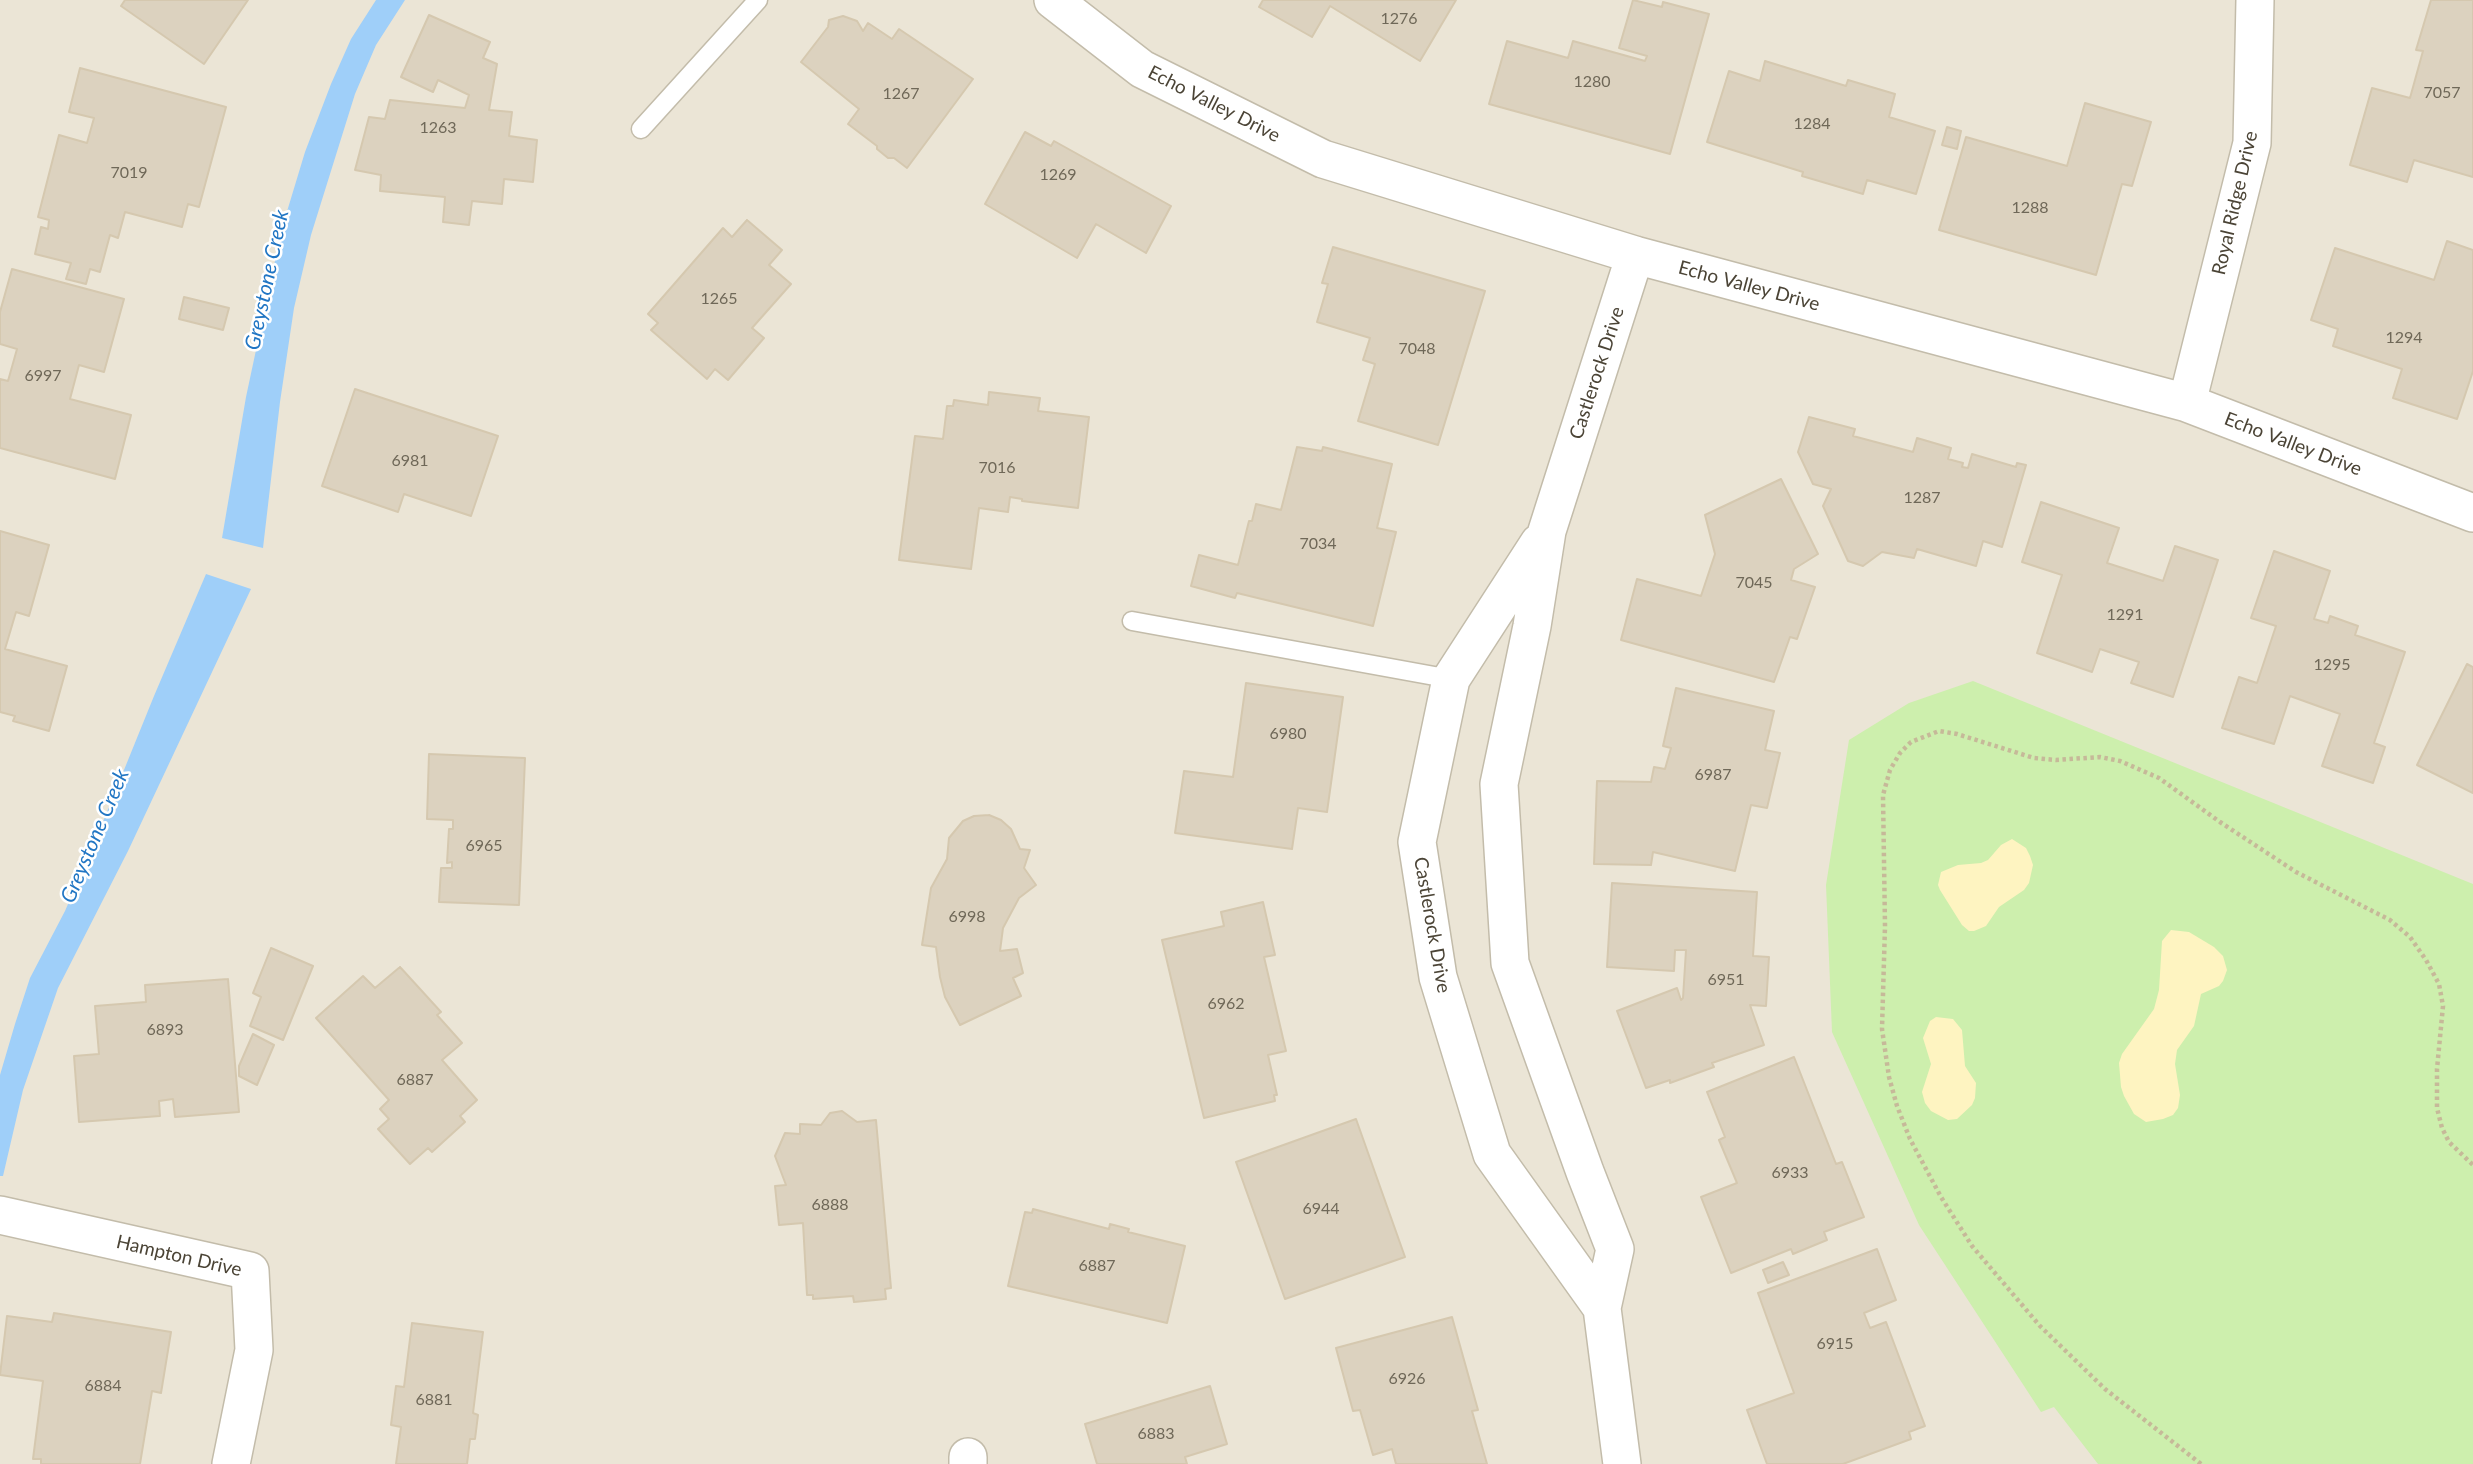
<!DOCTYPE html>
<style>
body{margin:0}
canvas{display:block;background:#f6f3e9}
</style>
<canvas width="2473" height="1464"></canvas>
<script>
const ctx = document.querySelector('canvas').getContext('2d');
ctx.lineJoin = 'round';
function fill(path, color) { ctx.fillStyle = color; ctx.fill(path, 'evenodd'); }
const poly = rows => new Path2D(rows.map(r => 'M' + r).join(''));
function strokePath(path, color, width, dash) { ctx.strokeStyle = color; ctx.lineWidth = width; ctx.lineCap = dash ? 'butt' : 'round'; ctx.setLineDash(dash || []); ctx.stroke(path); }
function label(font, color, halo, rows, align = 'center') {
  ctx.font = font + ' Lato,sans-serif'; ctx.lineWidth = 5; ctx.setLineDash([]); ctx.textBaseline = 'middle'; ctx.strokeStyle = halo; ctx.fillStyle = color; for (const [text, x, y, turn = 0] of rows) {
    ctx.save(); ctx.translate(x, y); ctx.rotate((+turn || 0) * Math.PI / 180); ctx.textAlign = isNaN(turn) ? turn : align; if (halo) ctx.strokeText(text, 0, 0); ctx.fillText(text, 0, 0); ctx.restore();
  }
}
const residential = poly([
 [0,0,2473,0,2473,1464,0,1464]
]);
const green = poly([
 [1973,681,2473,884,2473,1464,2098,1464,2054,1407,2041,1412,1919,1225,1832,1032,1826,885,1849,740,1909,703]
]);
const sand = poly([
 [2012,839,2026,848,2030,856,2033,865,2029,883,2024,890,1999,907,1986,926,1974,931,1969,931,1962,925,1940,890,1938,885,1941,872,1958,865,1981,863,1988,860,2001,845],
 [2171,930,2189,932,2214,947,2223,956,2227,970,2223,981,2219,986,2201,994,2194,1026,2177,1050,2175,1064,2180,1095,2178,1108,2173,1115,2163,1119,2146,1122,2134,1114,2124,1096,2121,1087,2119,1063,2122,1054,2154,1009,2159,990,2162,941],
 [1936,1017,1953,1019,1962,1030,1965,1066,1976,1083,1975,1098,1972,1105,1957,1119,1948,1120,1931,1111,1925,1103,1922,1092,1931,1064,1923,1038,1930,1021]
]);
const water = poly([
 [376,0,405,0,376,45,355,94,311,235,294,308,280,402,263,548,222,538,246,397,282,228,305,152,331,84,351,39],
 [206,574,251,589,128,851,58,988,23,1090,3,1176,0,1176,0,1075,15,1024,30,978,65,911,96,839,154,696]
]);
const building = poly([
 [125,0,248,0,204,64,121,6,125,0],
 [1263,0,1456,0,1420,61,1330,6,1312,37,1259,7,1263,0],
 [1633,0,1662,7,1663,2,1709,14,1670,154,1489,104,1507,41,1568,58,1573,41,1645,61,1647,56,1619,48,1633,0],
 [2431,0,2473,0,2473,177,2414,160,2407,182,2350,165,2372,88,2410,98,2423,51,2416,50,2431,0],
 [429,15,490,42,483,58,497,64,489,110,512,112,509,136,537,140,533,182,504,179,502,204,472,201,469,225,443,222,445,197,380,191,381,175,355,170,369,117,385,119,390,100,465,108,469,95,438,80,433,92,401,77,429,15],
 [843,16,857,21,863,31,868,23,892,39,899,29,973,79,907,168,894,158,888,158,877,149,877,146,848,124,859,109,801,62,828,27,829,20,843,16],
 [1765,61,1846,86,1848,80,1895,94,1889,117,1935,131,1916,194,1867,180,1863,194,1802,176,1803,172,1707,142,1729,71,1760,81,1765,61],
 [80,68,226,107,199,207,188,204,182,227,125,212,118,238,110,235,100,272,90,269,86,284,66,279,71,263,35,254,41,227,48,229,49,220,38,217,59,135,87,143,94,118,69,112,80,68],
 [2085,103,2151,122,2132,186,2122,184,2096,275,1939,230,1966,137,2067,166,2085,103],
 [1947,127,1961,131,1957,149,1942,145,1947,127],
 [1025,132,1051,146,1054,141,1171,206,1146,253,1096,224,1077,258,985,204,1025,132],
 [747,220,782,250,769,265,791,284,752,328,764,338,728,380,715,369,707,379,651,330,658,323,648,314,723,228,732,237,747,220],
 [2447,241,2473,250,2473,371,2457,419,2393,398,2402,369,2333,346,2338,329,2311,320,2335,248,2434,280,2447,241],
 [1333,247,1485,291,1438,445,1358,421,1375,364,1363,360,1370,338,1317,322,1328,284,1322,283,1333,247],
 [12,269,124,299,104,372,79,365,70,399,131,415,115,479,0,448,0,379,8,381,17,349,0,344,0,312,12,269],
 [184,297,229,308,223,330,179,319,184,297],
 [355,389,498,436,471,516,404,494,398,512,322,486,355,389],
 [989,392,1040,398,1038,411,1089,417,1078,508,1022,501,1022,499,1010,497,1008,512,979,508,971,569,899,560,915,436,943,439,947,406,953,406,954,400,988,405,989,392],
 [1809,417,1855,429,1853,436,1913,452,1917,438,1951,448,1948,459,1963,463,1962,467,1968,468,1972,454,2016,467,2017,463,2026,465,2002,547,1983,541,1976,566,1917,549,1914,558,1882,552,1863,566,1848,561,1823,506,1831,489,1813,484,1798,452,1809,417],
 [1297,447,1322,451,1323,447,1392,464,1377,528,1396,532,1373,626,1237,593,1235,598,1191,586,1199,555,1238,565,1249,521,1252,521,1256,504,1281,510,1297,447],
 [1781,479,1818,554,1794,569,1791,580,1815,587,1797,639,1790,637,1774,682,1621,640,1637,579,1701,596,1715,554,1705,515,1781,479],
 [2041,502,2119,528,2107,563,2163,581,2175,546,2218,560,2173,697,2131,683,2139,662,2100,649,2092,672,2037,653,2062,575,2022,562,2041,502],
 [0,531,49,545,29,616,16,612,5,649,67,666,49,731,13,721,15,716,0,712,0,531],
 [2274,551,2330,571,2314,619,2328,623,2330,616,2358,626,2355,635,2405,652,2374,743,2385,747,2373,783,2322,766,2340,714,2290,696,2274,744,2222,728,2239,677,2257,683,2276,626,2251,618,2274,551],
 [2467,664,2473,667,2473,793,2417,765,2467,664],
 [1246,683,1343,697,1327,812,1298,808,1292,849,1175,833,1184,771,1233,777,1246,683],
 [1676,688,1774,711,1765,750,1780,753,1767,808,1751,805,1735,871,1653,852,1651,865,1594,864,1597,781,1651,782,1654,767,1665,769,1671,748,1663,746,1676,688],
 [429,754,525,758,519,905,439,902,441,868,452,868,452,862,447,863,449,829,453,829,453,820,427,819,429,754],
 [989,815,1001,820,1011,829,1020,849,1030,850,1024,868,1036,885,1019,898,1003,928,1000,951,1017,949,1023,973,1013,978,1021,996,960,1025,945,997,940,977,936,947,922,945,931,888,947,859,949,838,963,821,974,816,989,815],
 [1612,883,1757,892,1753,956,1769,957,1766,1006,1750,1005,1764,1045,1712,1063,1714,1067,1670,1083,1670,1080,1646,1088,1617,1011,1677,988,1681,1000,1683,998,1686,950,1675,950,1674,971,1607,967,1612,883],
 [1263,902,1275,955,1264,957,1286,1051,1268,1055,1277,1095,1274,1095,1275,1101,1204,1118,1162,940,1224,926,1221,912,1263,902],
 [271,948,313,966,283,1040,250,1026,261,997,253,993,271,948],
 [400,967,441,1012,437,1015,462,1043,442,1060,477,1100,460,1116,465,1122,432,1152,428,1148,410,1164,378,1129,389,1119,380,1109,389,1100,316,1018,363,976,375,988,400,967],
 [228,979,239,1112,175,1117,173,1099,159,1101,160,1116,79,1122,74,1056,99,1054,95,1006,146,1002,145,985,228,979],
 [253,1034,274,1045,257,1085,239,1076,239,1066,253,1034],
 [1794,1057,1836,1164,1842,1162,1864,1217,1824,1232,1827,1240,1793,1254,1791,1249,1731,1273,1701,1197,1737,1183,1719,1140,1725,1137,1707,1092,1794,1057],
 [842,1111,857,1122,876,1120,891,1288,885,1289,886,1299,854,1302,853,1296,813,1299,813,1295,807,1295,803,1223,779,1225,775,1186,786,1185,775,1156,785,1133,800,1134,800,1124,821,1125,830,1113,842,1111],
 [1356,1119,1405,1257,1285,1299,1236,1162,1356,1119],
 [1033,1209,1109,1229,1110,1224,1129,1229,1128,1232,1185,1246,1167,1323,1008,1286,1025,1212,1032,1213,1033,1209],
 [1877,1249,1896,1300,1864,1313,1870,1328,1886,1322,1925,1426,1909,1432,1911,1439,1843,1464,1767,1464,1747,1410,1794,1393,1758,1293,1877,1249],
 [1783,1262,1789,1275,1768,1283,1763,1270,1783,1262],
 [54,1313,171,1332,161,1393,152,1391,140,1464,41,1464,41,1459,33,1459,43,1381,0,1375,7,1316,52,1322,54,1313],
 [1452,1317,1478,1410,1472,1411,1487,1464,1396,1464,1392,1449,1373,1455,1360,1410,1353,1411,1336,1348,1452,1317],
 [412,1323,483,1332,473,1413,478,1415,475,1439,470,1439,467,1464,396,1464,401,1427,391,1425,396,1386,404,1387,412,1323],
 [1210,1386,1227,1444,1185,1457,1187,1464,1097,1464,1085,1424,1210,1386]
]);
const path = poly([
 [2201,1464,2105,1389,2040,1326,1972,1246,1941,1197,1910,1139,1897,1106,1889,1077,1882,1029,1885,926,1883,795,1890,770,1900,753,1911,742,1939,731,1957,734,2034,758,2056,760,2100,757,2120,761,2159,778,2220,822,2296,872,2390,920,2410,937,2426,960,2439,984,2443,1006,2437,1069,2437,1108,2442,1128,2449,1142,2473,1165]
]);
const lane = poly([
 [641,129,758,0],
 [1132,621,1451,679]
]);
const street = poly([
 [1053,0,1142,69,1323,159,1635,255,2187,403,2473,513],
 [2187,403,2252,143,2255,0],
 [1539,543,1451,679,1417,842,1438,977,1492,1154,1602,1308],
 [0,1215,250,1271,254,1350,231,1464],
 [968,1464,968,1457],
 [1622,1464,1602,1308,1615,1249,1585,1172,1510,963,1499,784,1532,626,1547,531,1635,255]
]);
const numberNames = [
 ["1276",1399,19],
 ["1280",1592,82],
 ["7057",2442,93],
 ["1267",901,94],
 ["1284",1812,124],
 ["1263",438,128],
 ["7019",129,173],
 ["1269",1058,175],
 ["1288",2030,208],
 ["1265",719,299],
 ["1294",2404,338],
 ["7048",1417,349],
 ["6997",43,376],
 ["6981",410,461],
 ["7016",997,468],
 ["1287",1922,498],
 ["7034",1318,544],
 ["7045",1754,583],
 ["1291",2125,615],
 ["1295",2332,665],
 ["6980",1288,734],
 ["6987",1713,775],
 ["6965",484,846],
 ["6998",967,917],
 ["6951",1726,980],
 ["6962",1226,1004],
 ["6893",165,1030],
 ["6887",415,1080],
 ["6933",1790,1173],
 ["6888",830,1205],
 ["6944",1321,1209],
 ["6887",1097,1266],
 ["6915",1835,1344],
 ["6926",1407,1379],
 ["6884",103,1386],
 ["6881",434,1400],
 ["6883",1156,1434]
];
const streetNames = [
 ["Echo Valley Drive",1214,104,27],
 ["Royal Ridge Drive",2235,203,-77],
 ["Echo Valley Drive",1749,286,15],
 ["Castlerock Drive",1597,373,-72],
 ["Echo Valley Drive",2293,444,21],
 ["Castlerock Drive",1432,925,80],
 ["Hampton Drive",179,1256,13]
];
const waterNames = [
 ["Greystone Creek",267,280,-78],
 ["Greystone Creek",95,836,-67]
];
fill(residential, '#ebe5d6');
fill(green, '#cdefad');
fill(sand, '#fef4c1');
fill(water, '#9fcff9');
fill(building, '#dcd2bf');
strokePath(building, '#d5c8af', 2);
strokePath(lane, '#c3bcaa', 21);
strokePath(street, '#c3bcaa', 40);
strokePath(path, '#c6b999', 4.5, [3.5, 3.5]);
strokePath(lane, '#fff', 18);
strokePath(street, '#fff', 37);
label('16px', '#6f6858', null, numberNames);
label('19px', '#4b4436', '#fff', streetNames);
label('italic 21px', '#2176c4', '#fff', waterNames);
</script>
